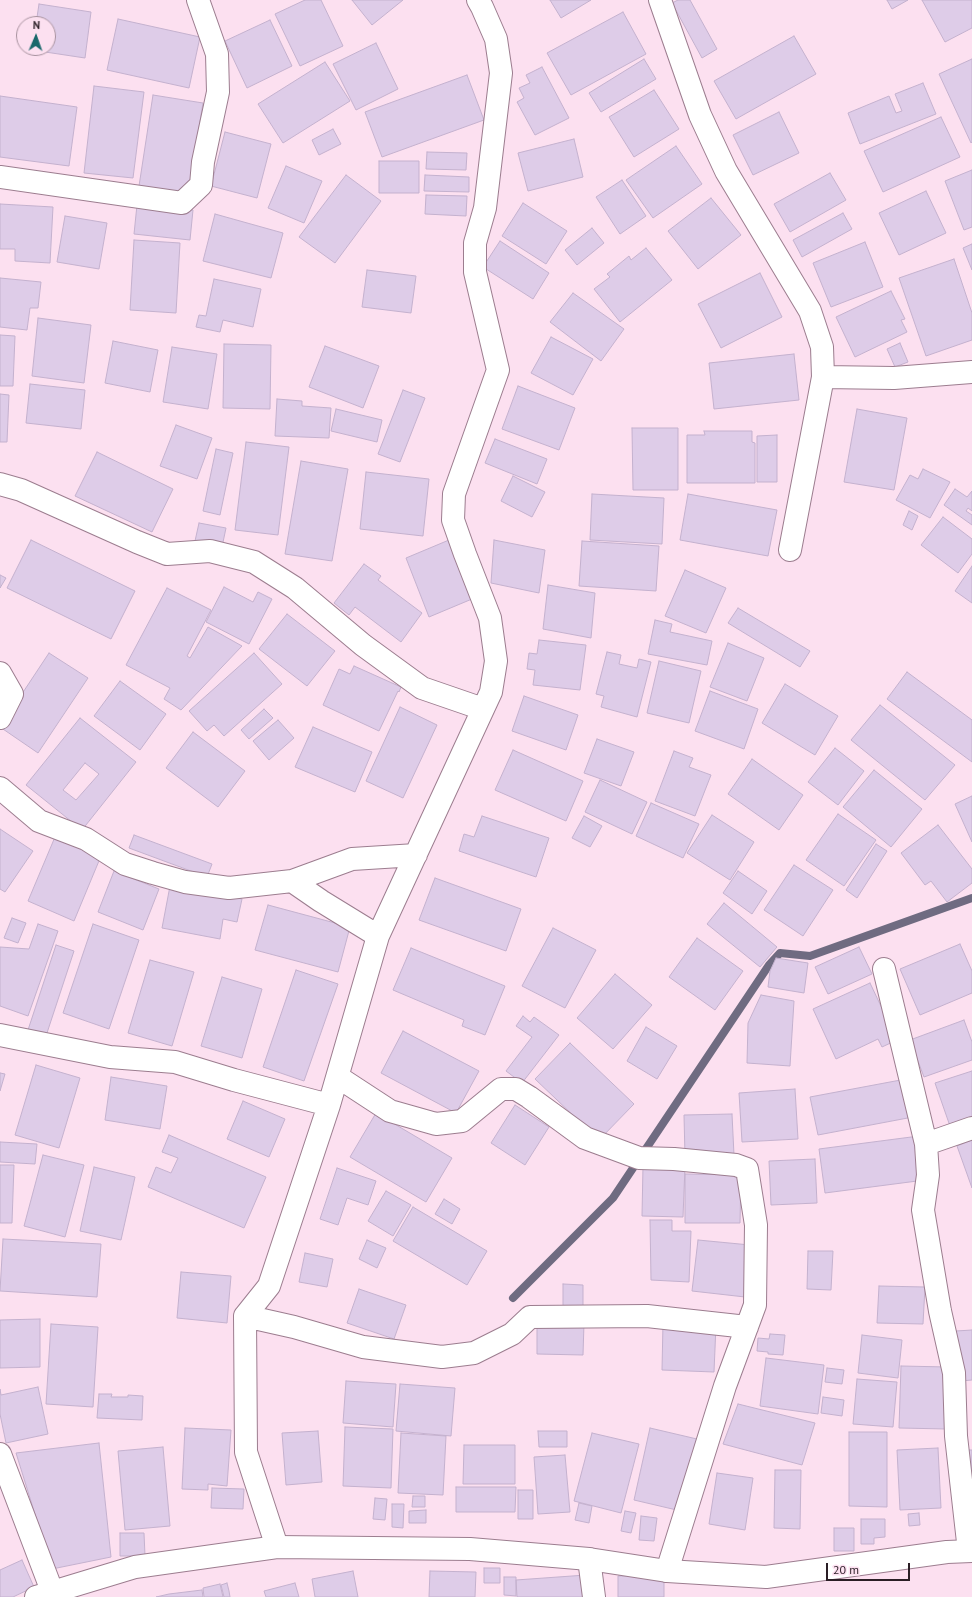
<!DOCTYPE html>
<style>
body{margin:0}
#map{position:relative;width:972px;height:1597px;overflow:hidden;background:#fce0f0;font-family:"PT Sans",sans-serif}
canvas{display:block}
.north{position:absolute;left:16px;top:16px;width:40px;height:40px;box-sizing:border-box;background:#fce0f0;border:1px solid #a8929f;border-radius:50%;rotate:2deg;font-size:11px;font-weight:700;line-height:16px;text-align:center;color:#2a1e25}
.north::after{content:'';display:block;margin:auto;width:14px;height:18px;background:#1a686b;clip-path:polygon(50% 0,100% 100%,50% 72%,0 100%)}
.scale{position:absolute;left:826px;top:1563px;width:84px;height:18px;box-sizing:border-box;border:2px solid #2a1e25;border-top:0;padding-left:5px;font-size:12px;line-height:14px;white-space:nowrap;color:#2a1e25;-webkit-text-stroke:3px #fce0f0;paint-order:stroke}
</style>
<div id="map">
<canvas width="972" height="1597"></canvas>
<div class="north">N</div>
<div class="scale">20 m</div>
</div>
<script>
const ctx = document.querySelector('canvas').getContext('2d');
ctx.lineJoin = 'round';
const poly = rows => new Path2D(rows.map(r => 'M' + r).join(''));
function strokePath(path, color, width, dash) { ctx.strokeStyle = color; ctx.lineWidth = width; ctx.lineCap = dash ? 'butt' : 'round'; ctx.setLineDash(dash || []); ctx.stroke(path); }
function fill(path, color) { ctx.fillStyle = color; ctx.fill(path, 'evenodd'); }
const stream = poly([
 [513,1298,613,1198,769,965,780,953,810,956,972,898]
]);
const building = poly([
 [305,0,321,0,343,46,300,66,275,14,305,0],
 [352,0,403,0,372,25,352,0],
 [550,0,591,0,561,18,550,0],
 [678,0,690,0,717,49,702,58,672,3,678,0],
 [887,0,908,0,892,9,887,0],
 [922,0,972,0,972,28,945,42,922,0],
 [39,4,91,12,85,58,32,50,32,48,48,48,48,24,36,24,39,4],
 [623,12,646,54,571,95,547,53,623,12],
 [118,19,200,37,189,88,107,70,118,19],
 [270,20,292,66,247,88,225,41,270,20],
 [794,36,816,74,736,119,714,81,794,36],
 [376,43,398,89,356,110,333,64,376,43],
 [644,59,656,79,601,112,589,93,644,59],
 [972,59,972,142,971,143,939,74,972,59],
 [325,62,350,101,283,143,258,104,325,62],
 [542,67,569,118,535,135,517,102,524,98,519,88,530,83,526,75,542,67],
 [467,75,484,120,382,157,365,112,467,75],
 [923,83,936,114,860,144,848,113,889,96,896,113,902,111,895,94,923,83],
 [94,86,144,92,133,178,84,173,94,86],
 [654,90,679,129,634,157,609,117,654,90],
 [153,95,203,103,188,194,139,186,153,95],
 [0,96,77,107,69,166,0,157,0,96],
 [779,112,799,153,753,175,733,135,779,112],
 [941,117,960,157,883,192,864,151,941,117],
 [333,129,341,144,319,155,312,140,333,129],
 [225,132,271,144,257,198,211,186,225,132],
 [574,139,583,177,528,191,518,153,574,139],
 [676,146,702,184,653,218,626,180,676,146],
 [427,152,467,153,466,170,426,169,427,152],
 [379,161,419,161,419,193,379,193,379,161],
 [286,166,322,181,304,223,268,208,286,166],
 [972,170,972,227,964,230,945,181,972,170],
 [830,173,846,200,790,232,774,204,830,173],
 [346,175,381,201,335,263,299,237,346,175],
 [425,175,469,177,469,192,424,191,425,175],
 [622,180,646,216,620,234,596,197,622,180],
 [926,191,946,233,899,255,879,213,926,191],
 [426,195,467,196,466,216,425,214,426,195],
 [711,198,741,235,698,269,668,231,711,198],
 [523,203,567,231,546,264,502,236,523,203],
 [0,204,53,207,50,263,15,261,15,249,0,249,0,204],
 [137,205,193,210,190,240,134,234,137,205],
 [843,213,852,229,802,257,793,240,843,213],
 [215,214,283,233,271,278,203,261,215,214],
 [65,216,107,223,99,269,57,262,65,216],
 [592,228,604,243,577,265,565,250,592,228],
 [134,240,180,243,176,313,130,310,134,240],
 [500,241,549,273,533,299,483,267,500,241],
 [865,242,883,287,831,307,813,263,865,242],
 [972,244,972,270,963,248,972,244],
 [646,248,672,280,620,322,594,289,610,277,607,274,629,256,631,260,646,248],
 [954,259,972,313,972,340,926,356,899,278,954,259],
 [367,270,416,276,411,313,362,307,367,270],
 [760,273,782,317,721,348,698,304,760,273],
 [0,278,41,282,38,308,30,308,27,330,0,327,0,278],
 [214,279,261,289,253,327,223,320,220,332,196,327,199,315,206,316,214,279],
 [891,291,905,319,901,320,907,332,855,357,836,317,891,291],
 [573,293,624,329,601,361,550,322,573,293],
 [38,318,91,325,84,383,32,376,38,318],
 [0,335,15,336,13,386,0,386,0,335],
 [551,337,593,359,573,395,531,373,551,337],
 [113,341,158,350,150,392,105,383,113,341],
 [900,343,908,362,895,367,887,349,900,343],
 [224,344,271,345,270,409,223,408,224,344],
 [325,346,379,366,363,408,309,387,325,346],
 [172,347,217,354,208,409,163,402,172,347],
 [794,354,799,400,714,409,709,363,794,354],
 [30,384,85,390,81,429,26,423,30,384],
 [518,386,575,408,559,450,502,429,518,386],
 [403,390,425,398,400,462,378,454,403,390],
 [0,394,9,395,7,442,0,442,0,394],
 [277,399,302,401,302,406,331,408,329,438,275,436,277,399],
 [336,409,382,420,377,442,331,431,336,409],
 [857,409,907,418,894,490,844,482,857,409],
 [176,425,212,438,197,479,160,466,176,425],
 [632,428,678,428,678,490,633,490,632,428],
 [704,431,752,431,752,442,755,443,755,483,687,483,687,435,705,435,704,431],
 [777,435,777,482,757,482,757,436,777,435],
 [495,439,547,459,537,484,485,463,495,439],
 [246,442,289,447,278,535,235,530,246,442],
 [216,449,233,453,220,515,203,511,216,449],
 [97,452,173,489,152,532,75,496,97,452],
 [301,461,348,469,332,561,285,554,301,461],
 [923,469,950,482,930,518,896,500,910,475,918,479,923,469],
 [366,472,429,479,423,536,360,529,366,472],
 [513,476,545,492,532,517,501,501,513,476],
 [955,489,967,497,972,491,972,511,968,508,966,511,972,515,972,525,944,505,955,489],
 [592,494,664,498,662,544,590,540,592,494],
 [688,494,777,510,768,556,680,540,688,494],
 [909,511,918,516,912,530,903,525,909,511],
 [943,517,972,539,972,554,958,573,921,545,943,517],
 [199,523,226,528,222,547,195,541,199,523],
 [31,540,135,591,111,639,7,588,31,540],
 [449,540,472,599,429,617,406,558,449,540],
 [494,540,545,550,539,593,491,583,494,540],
 [582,541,659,546,656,591,579,586,582,541],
 [364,564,381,576,378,580,422,613,401,642,355,607,349,615,334,603,364,564],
 [972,566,972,603,955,591,972,566],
 [685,570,726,588,706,633,665,616,685,570],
 [0,575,6,578,0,588,0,575],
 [548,585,595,593,591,638,543,629,548,585],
 [224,587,253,602,258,592,272,599,249,644,206,622,224,587],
 [167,588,211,610,187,656,190,658,208,627,242,646,181,710,164,699,170,688,126,665,167,588],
 [738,608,810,651,800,667,728,623,738,608],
 [287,614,335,651,307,686,259,649,287,614],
 [655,620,672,624,670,632,712,641,707,665,648,654,655,620],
 [539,640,586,645,580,690,533,685,535,670,527,669,529,653,537,654,539,640],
 [728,643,764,658,747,701,710,687,728,643],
 [607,652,621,655,619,664,637,668,639,659,651,662,637,717,601,707,604,696,596,694,607,652],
 [49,653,88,678,38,753,0,727,49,653],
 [254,653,282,684,224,736,214,725,207,731,189,711,254,653],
 [659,661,701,671,689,723,647,713,659,661],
 [354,666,401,687,399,692,398,691,379,731,323,705,339,669,350,674,354,666],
 [907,672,972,720,972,762,887,699,907,672],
 [120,681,166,714,140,750,94,716,120,681],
 [785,684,838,716,815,755,762,723,785,684],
 [710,691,758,709,744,749,695,731,710,691],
 [524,696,578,715,566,750,512,731,524,696],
 [880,705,955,765,925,800,851,740,880,705],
 [400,707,437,725,403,798,366,781,400,707],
 [264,709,273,718,249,739,241,730,264,709],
 [80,718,136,762,82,830,26,785,80,718],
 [85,763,99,774,76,800,63,790,85,763],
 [278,720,294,738,269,760,253,741,278,720],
 [313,727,372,752,355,792,295,767,313,727],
 [193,732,245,771,218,807,166,768,193,732],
 [597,739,634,752,621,786,584,773,597,739],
 [835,748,864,771,838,805,808,782,835,748],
 [513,750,583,781,566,821,495,790,513,750],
 [674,751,693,758,689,767,711,775,695,816,655,801,674,751],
 [752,759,803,795,779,830,728,794,752,759],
 [874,770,922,809,891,847,843,807,874,770],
 [600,780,647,802,632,834,585,812,600,780],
 [972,796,972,842,955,804,972,796],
 [651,803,699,824,683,858,636,836,651,803],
 [838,814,876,840,844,886,806,860,838,814],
 [712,815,754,842,730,880,687,853,712,815],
 [482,816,549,838,536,877,459,851,464,834,474,837,482,816],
 [584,816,602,826,590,847,572,838,584,816],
 [938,825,972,869,972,883,947,902,931,881,925,885,901,853,938,825],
 [0,829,33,851,5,892,0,889,0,829],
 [134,835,212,864,207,877,129,848,134,835],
 [55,837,101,856,74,921,28,901,55,837],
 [876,844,887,851,857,898,846,890,876,844],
 [794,865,833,890,803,936,764,910,794,865],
 [114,871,159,889,143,930,98,912,114,871],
 [738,871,767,891,752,914,723,893,738,871],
 [435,878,521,909,506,951,419,920,435,878],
 [170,886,242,899,237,922,223,919,220,939,162,928,170,886],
 [724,903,777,947,760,967,707,924,724,903],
 [268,905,350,927,338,972,255,950,268,905],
 [12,918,26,923,18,943,4,938,12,918],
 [38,924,58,931,28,1016,0,1006,0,947,29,949,38,924],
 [93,924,139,940,109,1029,63,1013,93,924],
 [553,928,596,950,565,1008,522,986,553,928],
 [697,938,743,971,715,1010,669,977,697,938],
 [960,944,972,971,972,993,920,1015,900,969,960,944],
 [56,945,74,951,45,1039,27,1033,56,945],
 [859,947,872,974,828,994,815,967,859,947],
 [411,948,505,986,485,1035,462,1026,464,1020,393,990,411,948],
 [776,958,808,963,804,993,768,987,770,971,776,958],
 [150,960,194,972,172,1046,128,1033,150,960],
 [296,970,338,984,304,1081,263,1067,296,970],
 [615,974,652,1005,613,1049,577,1018,615,974],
 [222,977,262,989,242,1058,201,1046,222,977],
 [870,983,897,1040,882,1047,878,1039,836,1059,813,1009,870,983],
 [761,995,794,1001,790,1066,747,1063,748,1023,761,995],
 [523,1016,530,1022,534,1017,559,1035,522,1083,506,1071,532,1037,516,1026,523,1016],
 [964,1020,972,1042,972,1060,924,1077,910,1040,964,1020],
 [646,1027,677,1046,657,1079,627,1061,646,1027],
 [403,1031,479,1071,456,1113,381,1073,403,1031],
 [570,1043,634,1104,599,1140,535,1079,570,1043],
 [36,1065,80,1078,59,1148,15,1135,36,1065],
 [972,1071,972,1122,951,1129,935,1083,972,1071],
 [0,1073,5,1074,0,1091,0,1073],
 [111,1077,167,1086,160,1129,105,1120,111,1077],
 [906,1079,913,1117,818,1135,810,1097,906,1079],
 [795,1089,798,1139,742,1142,739,1093,795,1089],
 [243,1101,285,1119,269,1157,227,1139,243,1101],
 [515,1105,549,1127,525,1165,491,1143,515,1105],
 [376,1113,452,1158,426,1202,350,1157,376,1113],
 [732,1114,734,1155,685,1157,684,1115,732,1114],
 [169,1135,266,1177,244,1228,148,1187,156,1167,171,1173,178,1158,162,1152,169,1135],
 [919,1136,925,1180,825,1193,819,1149,919,1136],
 [972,1140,972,1188,957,1146,972,1140],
 [0,1142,37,1144,35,1164,0,1162,0,1142],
 [43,1155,84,1165,65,1237,24,1226,43,1155],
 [815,1159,817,1203,771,1205,769,1161,815,1159],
 [0,1165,14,1165,12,1223,0,1223,0,1165],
 [643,1166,685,1167,683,1217,642,1216,643,1166],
 [94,1167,135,1177,121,1240,80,1231,94,1167],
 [337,1168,376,1181,368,1205,347,1198,338,1225,320,1219,337,1168],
 [685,1174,741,1175,740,1223,685,1223,685,1174],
 [386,1191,411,1205,393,1236,368,1221,386,1191],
 [444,1199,460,1209,452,1224,435,1214,444,1199],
 [413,1207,487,1251,467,1285,393,1241,413,1207],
 [650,1220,672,1220,672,1231,691,1231,689,1282,651,1280,650,1220],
 [3,1239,101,1244,97,1297,0,1291,3,1239],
 [367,1240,386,1248,377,1268,359,1259,367,1240],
 [698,1240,750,1245,745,1297,692,1291,698,1240],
 [808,1251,833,1251,831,1290,807,1289,808,1251],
 [305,1253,333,1259,327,1287,299,1282,305,1253],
 [181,1272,231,1276,227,1323,177,1318,181,1272],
 [563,1284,583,1285,583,1308,563,1308,563,1284],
 [879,1286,925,1287,923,1324,877,1323,879,1286],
 [359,1289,406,1305,394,1339,347,1323,359,1289],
 [40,1319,40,1367,0,1368,0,1320,40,1319],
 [537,1323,584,1323,583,1355,537,1354,537,1323],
 [663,1323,716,1325,714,1372,662,1370,663,1323],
 [51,1324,98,1327,93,1407,46,1404,51,1324],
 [972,1330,972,1380,960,1381,956,1331,972,1330],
 [770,1334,785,1335,783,1355,768,1354,768,1352,757,1351,758,1338,769,1339,770,1334],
 [862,1335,902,1340,898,1378,858,1373,862,1335],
 [766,1358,824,1365,818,1414,760,1406,766,1358],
 [901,1366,948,1367,947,1429,899,1428,901,1366],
 [827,1368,844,1370,842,1384,825,1382,827,1368],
 [857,1379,897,1382,893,1427,853,1424,857,1379],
 [346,1381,396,1384,393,1427,343,1423,346,1381],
 [400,1384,455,1388,451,1436,396,1431,400,1384],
 [38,1387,48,1434,6,1443,0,1414,0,1389,1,1395,38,1387],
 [99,1394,112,1394,111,1397,128,1397,128,1395,143,1396,142,1420,97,1418,99,1394],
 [823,1397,844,1400,842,1416,821,1413,823,1397],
 [738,1404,815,1423,802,1465,723,1444,738,1404],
 [345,1427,393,1429,391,1488,343,1486,345,1427],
 [185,1428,231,1430,227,1486,208,1484,208,1490,182,1489,185,1428],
 [650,1428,697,1439,681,1511,634,1500,650,1428],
 [318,1431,322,1482,286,1485,282,1433,318,1431],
 [538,1431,567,1431,567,1447,539,1447,538,1431],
 [849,1432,887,1432,887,1507,849,1506,849,1432],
 [401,1433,446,1436,443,1495,398,1493,401,1433],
 [592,1433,639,1444,621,1513,574,1501,592,1433],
 [99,1443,111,1557,52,1569,16,1453,99,1443],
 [464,1445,515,1445,515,1484,463,1484,464,1445],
 [163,1447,170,1526,125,1530,118,1451,163,1447],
 [938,1448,941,1508,900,1510,897,1450,938,1448],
 [969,1450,972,1450,972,1488,968,1488,969,1450],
 [565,1455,570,1512,538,1514,534,1457,565,1455],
 [775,1470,801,1470,800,1529,774,1528,775,1470],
 [717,1473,753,1478,745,1530,709,1524,717,1473],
 [456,1487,516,1487,515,1512,456,1512,456,1487],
 [212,1488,244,1489,243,1509,211,1508,212,1488],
 [518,1490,533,1490,533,1519,518,1519,518,1490],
 [413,1496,425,1496,425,1507,412,1507,413,1496],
 [375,1498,387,1499,385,1520,373,1519,375,1498],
 [579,1503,592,1506,589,1523,575,1520,579,1503],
 [392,1504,404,1504,403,1528,392,1527,392,1504],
 [426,1510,426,1523,409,1523,409,1511,426,1510],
 [625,1511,636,1513,631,1533,621,1531,625,1511],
 [919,1513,920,1525,909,1526,908,1514,919,1513],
 [641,1516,657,1518,654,1541,639,1540,641,1516],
 [861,1519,885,1519,885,1537,874,1538,874,1544,861,1544,861,1519],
 [834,1528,854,1528,854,1551,834,1551,834,1528],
 [120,1533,144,1533,145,1556,120,1556,120,1533],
 [22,1560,34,1587,13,1597,0,1597,0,1570,22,1560],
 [484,1568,500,1568,500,1583,484,1583,484,1568],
 [353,1571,358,1597,315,1597,312,1579,353,1571],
 [430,1571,476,1572,475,1597,429,1597,430,1571],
 [586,1575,587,1597,517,1597,516,1580,586,1575],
 [664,1575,664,1597,618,1597,618,1576,664,1575],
 [504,1577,516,1577,516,1596,504,1595,504,1577],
 [227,1583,229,1591,230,1597,224,1597,221,1585,227,1583],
 [295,1583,299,1597,266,1597,264,1591,295,1583],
 [220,1584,223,1597,204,1597,203,1588,220,1584],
 [202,1590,203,1597,156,1597,169,1594,202,1590]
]);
const minor = poly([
 [660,0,700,115,726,171,810,311,822,347,823,377,790,550],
 [0,177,182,203,201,185,203,162,218,92,217,54,198,0],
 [823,377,894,378,972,372],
 [0,484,21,490,137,542,167,554,210,551,254,562,295,588,363,645,422,688,483,709],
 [0,673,12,694,0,718],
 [0,788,39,821,86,839,125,864,153,873,185,882,229,888,292,881,352,859,416,855],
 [292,881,321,901,378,936],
 [884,969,926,1144,928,1175,923,1210,940,1311,954,1373,956,1436,969,1551],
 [0,1035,110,1057,175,1062,234,1080,329,1105],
 [338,1077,390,1111,436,1124,462,1121,501,1089,516,1089,529,1097,585,1138,639,1158,674,1159,736,1165,747,1169,756,1225,755,1305,725,1386,667,1571],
 [926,1144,972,1128],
 [245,1316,294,1327,363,1347,442,1357,474,1353,512,1334,530,1317,647,1316,747,1327],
 [0,1454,52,1591],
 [277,1547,246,1452,245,1316,269,1286,329,1105,378,936,491,692,496,661,490,618,465,554,453,520,454,494,498,370,475,272,475,243,485,208,501,73,496,39,482,7,478,0],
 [589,1559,594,1597]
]);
const tertiary = poly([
 [36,1597,135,1567,277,1547,470,1549,589,1559,667,1571,766,1577,947,1552,972,1551]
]);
strokePath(stream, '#6f6b81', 8);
fill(building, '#decce8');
strokePath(building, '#c4b1ce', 1);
strokePath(minor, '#9c7d8f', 24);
strokePath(tertiary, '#9c7d8f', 24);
strokePath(minor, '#fff', 22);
strokePath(tertiary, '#fff', 22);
</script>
